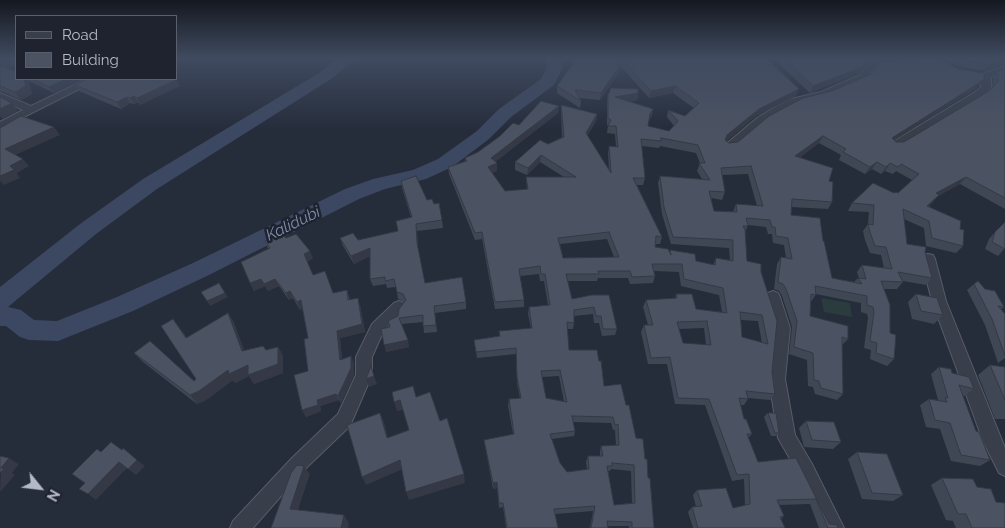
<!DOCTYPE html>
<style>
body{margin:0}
#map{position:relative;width:1005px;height:528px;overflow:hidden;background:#252c3a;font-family:Raleway,sans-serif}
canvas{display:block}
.legend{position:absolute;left:15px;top:15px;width:162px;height:65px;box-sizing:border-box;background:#1e232f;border:1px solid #5a5f6b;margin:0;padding:6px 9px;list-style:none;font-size:15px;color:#b4b9c6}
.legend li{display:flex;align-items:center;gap:10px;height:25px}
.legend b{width:25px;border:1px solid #5a5f6b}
.north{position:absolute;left:15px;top:463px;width:50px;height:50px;-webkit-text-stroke:4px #1e232f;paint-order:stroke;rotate:119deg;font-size:14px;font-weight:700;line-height:20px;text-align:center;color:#b4b9c6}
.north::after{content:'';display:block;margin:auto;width:18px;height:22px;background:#b4b9c6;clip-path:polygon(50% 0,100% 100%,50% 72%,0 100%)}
</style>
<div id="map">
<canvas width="1005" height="528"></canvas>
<ul class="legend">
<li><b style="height:6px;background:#383e4a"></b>Road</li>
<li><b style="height:14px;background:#4b5262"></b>Building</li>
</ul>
<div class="north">N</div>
</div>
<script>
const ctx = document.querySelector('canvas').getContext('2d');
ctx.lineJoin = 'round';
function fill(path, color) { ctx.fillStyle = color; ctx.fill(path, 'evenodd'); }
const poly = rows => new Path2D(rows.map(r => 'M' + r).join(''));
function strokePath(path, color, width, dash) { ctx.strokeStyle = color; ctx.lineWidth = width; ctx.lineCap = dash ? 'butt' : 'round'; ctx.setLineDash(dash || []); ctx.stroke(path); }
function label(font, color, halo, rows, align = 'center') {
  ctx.font = font + ' Raleway,sans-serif'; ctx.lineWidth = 5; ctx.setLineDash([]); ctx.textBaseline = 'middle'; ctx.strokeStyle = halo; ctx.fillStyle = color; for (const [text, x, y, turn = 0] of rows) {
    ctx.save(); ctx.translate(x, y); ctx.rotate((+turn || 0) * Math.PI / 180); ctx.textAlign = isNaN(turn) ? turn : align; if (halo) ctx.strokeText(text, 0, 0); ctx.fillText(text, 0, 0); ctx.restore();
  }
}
const green = poly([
 [821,298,850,303,852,317,824,312]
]);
const river = poly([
 [339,58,357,58,331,79,157,189,96,234,8,307,21,310,34,320,57,321,117,297,193,263,345,189,373,179,413,170,438,159,477,131,499,109,541,79,547,67,544,58,560,58,563,67,554,85,511,117,489,139,452,167,426,179,385,189,359,199,209,275,133,311,58,341,29,340,20,337,6,326,0,326,0,287,80,224,143,179,319,73,339,58]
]);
const minor = poly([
 [891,58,901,58,903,60,898,63,877,65,866,79,828,96,799,103,783,111,765,122,734,148,730,149,724,146,757,118,775,107,791,99,821,92,860,75,871,61,891,58],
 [1005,67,1005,73,991,77,991,88,983,96,899,147,891,147,889,145,891,143,975,92,981,87,981,76,984,73,1005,67],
 [87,79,99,79,0,129,0,122,23,110,0,100,0,93,31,106,87,79],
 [928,254,933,255,935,259,946,301,1005,448,1005,476,999,473,983,441,932,301,921,259,923,255,928,254],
 [773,291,778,293,780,297,790,328,785,379,795,435,812,464,844,528,824,528,800,476,778,438,769,379,774,328,766,297,768,293,773,291],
 [399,301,404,303,406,307,383,332,372,357,372,375,350,426,304,470,253,528,230,528,233,521,292,458,338,414,356,375,356,357,372,324,394,303,399,301]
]);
const wall = poly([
 [0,58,16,58,16,64,7,68,28,80,32,94,21,100,1,91,0,92],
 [577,58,766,58,796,96,756,116,727,141,729,143,738,142,958,69,984,79,979,86,974,90,894,140,896,142,904,142,989,91,992,87,993,78,998,71,1005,69,1005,209,960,184,938,196,929,206,960,229,963,246,956,253,926,246,924,228,904,219,907,244,925,252,932,278,926,285,903,281,903,282,897,289,883,289,894,359,887,366,870,359,871,350,864,348,868,318,867,314,861,312,861,303,816,294,811,302,810,316,848,339,842,345,843,394,837,400,815,394,813,387,808,386,807,360,789,354,792,327,782,296,779,291,774,289,777,264,781,257,786,258,784,245,773,243,772,234,768,234,766,227,748,225,745,232,747,261,761,272,772,372,775,394,770,400,748,398,748,399,744,405,740,405,744,419,752,434,748,438,758,462,796,458,829,524,838,528,819,528,810,504,779,505,784,516,781,519,785,528,693,528,688,512,692,507,696,507,693,495,697,490,733,508,745,506,744,479,732,481,705,405,675,404,667,364,648,364,641,332,644,325,648,325,643,307,646,300,675,299,676,294,696,309,722,312,719,295,681,286,679,272,654,271,655,276,653,283,630,284,628,278,598,278,597,281,568,281,572,299,592,295,617,329,615,335,602,336,599,323,594,323,593,314,574,316,574,323,573,329,567,329,569,350,599,361,604,386,626,405,636,438,645,459,648,478,654,528,629,528,629,526,608,526,590,528,593,511,555,514,558,528,506,528,503,507,499,508,497,488,493,489,485,446,484,440,513,434,508,406,509,399,520,398,517,383,516,354,477,358,474,340,500,336,531,328,528,314,529,307,548,305,544,281,540,281,539,274,520,276,524,300,524,307,495,309,482,239,475,240,449,174,448,167,465,161,465,158,478,152,519,125,558,113,495,162,497,163,497,171,492,173,505,191,527,189,526,177,564,177,540,162,527,175,515,170,515,162,548,144,562,137,561,113,561,105,597,114,596,121,587,136,609,170,608,153,609,146,616,147,615,134,607,133,608,126,607,125,607,102,608,95,638,93,637,100,629,102,653,109,652,116,649,120,648,126,669,131,674,126,667,117,668,110,685,116,694,108,673,93,649,98,621,67,621,69,600,100,579,98,581,101,580,108,557,93,557,86],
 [819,143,841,155,839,160,865,174,872,169,881,174,885,171,893,174,896,171,912,180,898,193,852,203,848,211,869,212,868,224,863,231,865,240,870,253,881,255,884,268,862,265,857,272,859,278,858,278,854,282,832,278,823,241,791,215,791,207,828,209,832,202,829,181,799,158],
 [642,146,659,148,660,146,696,153,700,163,697,171,702,179,660,176,658,183,662,214,671,244,729,248,730,260,716,258,713,265,696,261,670,250,670,252,655,247,656,244,660,244,662,237,637,185,643,185,645,178],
 [748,174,757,206,736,204,733,212,714,211,711,198,722,200,725,192,722,175],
 [607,239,614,257,563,258,560,244],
 [741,320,758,321,762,343,742,337],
 [704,328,706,345,683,343,679,329],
 [559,376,564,402,546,398,542,377],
 [573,422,611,423,613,430,615,430,616,445,601,446,600,451,600,456,588,456,586,462,587,470,567,472,560,463,552,439,574,436,575,431],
 [611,469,631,471,632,503,614,505,608,471,610,471],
 [773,58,875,58,870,60,859,73,810,93],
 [939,58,1005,58,1005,66,984,71,961,67],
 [28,79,83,79,54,93,29,81],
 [176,80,179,86,140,105,138,102,134,104,130,103,121,109,79,91,75,85],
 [401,181,427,200,434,204,442,220,443,228,417,231,418,249,425,283,466,302,466,309,435,313,437,332,424,333,423,322,402,324,409,347,386,352,389,327,388,321,398,316,405,302,398,299,396,287,387,288,386,284,373,286,370,279,370,256,354,264,343,246,340,238,358,240,398,231,411,217,402,188],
 [995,232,1005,248,998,256,985,249,989,239],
 [286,238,313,258,307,262,313,275,333,293,347,290,350,300,360,305,365,332,340,338,342,359,354,363,354,375,341,403,339,400,320,406,321,411,306,417,302,410,308,371,308,338,302,308,300,310,293,298,289,300,279,286,268,291,265,286,254,291,250,283,268,249,265,241],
 [974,284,985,289,1004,307,1001,309,1005,314,1005,358,998,363,985,325,967,290],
 [916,294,943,315,934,324,912,319,908,302],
 [228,313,234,323,244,351,266,350,278,347,283,356,283,373,254,384,249,376,235,383,233,380,206,400,197,404,143,362,134,353,194,381,196,379,173,319,187,338],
 [990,365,1005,367,1005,419,995,419,978,375],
 [939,367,952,373,974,389,964,396,962,395,976,431,990,460,980,466,951,461,940,429,926,427,920,405,929,399,938,400,931,374],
 [768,413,779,433,776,436,771,436,764,417],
 [806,421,841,442,833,449,804,447,799,428],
 [857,452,903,495,893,501,862,499,848,459],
 [942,478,977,487,996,502,1005,528,956,528,953,521,946,520,931,485]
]);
const shadedWall = poly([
 [8,58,16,58,16,64,0,72,0,62],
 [869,58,874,58,870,60,859,73,810,93,813,86],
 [1005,60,1004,65,984,71,989,64],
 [622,62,621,69,600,100,601,93],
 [24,79,27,79,28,80,32,94,21,100,15,92],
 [66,79,83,79,54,93,49,87],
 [984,79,979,86,974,90,887,145,892,138],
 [176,80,179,86,140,105,137,98],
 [675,86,673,93,649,98,651,91],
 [799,89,796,96,756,116,725,143,727,135,759,109],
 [638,93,637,100,614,104,615,97],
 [134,96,138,102,134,104,130,98],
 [127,97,130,103,121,109,117,102],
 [12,103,18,111,2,119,0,116,0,109],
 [559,106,558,113,491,165,491,158],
 [653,109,652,116,648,121,650,114],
 [597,114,596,121,585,140,586,133],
 [54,127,60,135,11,157,5,149],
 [823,136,819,143,791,164,795,156],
 [541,155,540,162,527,175,528,168],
 [23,159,29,166,17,173,20,178,4,185,0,181,0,176,10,166],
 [877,162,872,169,865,174,870,167],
 [497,163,497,171,488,174,488,167],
 [890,163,885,171,881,174,886,167],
 [966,177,960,184,938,196,933,202,922,213,936,193],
 [370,248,372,255,354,264,351,256],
 [310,251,313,258,307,262,304,254],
 [261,279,265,286,254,291,250,283],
 [275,279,279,286,268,291,264,284],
 [290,291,293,298,289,300,286,293],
 [225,293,228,297,210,306,207,301],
 [358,298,360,305,365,332,340,338,343,367,340,360,337,331],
 [301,300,304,307,300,310,297,302],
 [228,313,234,323,248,360,242,351],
 [408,340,409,347,386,352,384,345],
 [278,347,283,356,283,373,254,384,249,376,235,383,233,380,206,400,197,404,190,395,228,370],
 [351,356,354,363,354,375,341,403,338,396],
 [374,376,377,384,369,387,366,379],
 [336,394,339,400,320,406,321,411,306,417,302,410,317,400],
 [400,400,403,410,397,411,394,402],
 [380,413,384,422,390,446,387,438],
 [9,458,19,464,12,473,15,475,0,492,1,468],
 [137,460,145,466,136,475,128,469],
 [400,460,403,469,366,485,362,477],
 [119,462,127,468,96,500,88,494],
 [304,466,310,474,296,516,290,509],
 [464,474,465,483,409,500,406,492],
 [497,482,497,488,493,489,493,483],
 [344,515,349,523,348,528,341,528]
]);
const building = poly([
 [0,58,8,58,0,62,0,58],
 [577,58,766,58,799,89,759,109,727,135,725,140,729,143,738,142,769,116,803,98,832,91,871,74,882,61,917,58,934,58,944,61,958,69,984,73,984,79,979,83,892,138,896,142,904,142,989,91,998,82,998,71,1005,69,1005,198,966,177,936,193,939,195,927,206,961,221,960,229,964,230,963,246,932,238,929,221,903,209,907,244,926,247,925,252,932,278,898,272,903,282,881,281,890,305,890,333,896,335,894,359,876,353,877,343,870,341,874,312,873,307,867,305,867,296,815,286,816,295,811,294,810,316,848,326,848,339,842,337,843,394,821,388,819,381,814,380,813,353,794,347,797,321,786,289,783,284,778,282,781,257,792,259,788,238,776,236,775,227,772,227,770,220,746,218,748,226,743,226,745,230,747,261,761,264,761,272,777,321,772,372,775,394,746,391,748,399,739,398,744,419,746,419,752,434,747,434,758,462,796,458,829,524,837,525,838,528,828,528,816,499,777,500,784,516,780,517,785,528,698,528,692,507,702,506,697,490,726,488,733,508,750,504,749,474,737,475,709,399,678,398,670,357,651,358,644,325,653,325,646,300,677,298,676,294,692,294,696,309,727,313,723,288,684,279,682,264,652,264,655,276,632,277,630,271,598,271,599,274,566,274,572,299,592,295,609,295,617,329,603,329,601,316,596,316,594,307,574,310,574,323,567,322,569,350,597,350,599,361,601,361,604,386,621,384,626,405,629,405,636,438,643,439,645,459,647,459,648,478,650,478,654,528,632,528,632,522,607,521,608,528,589,528,591,528,595,506,554,509,558,528,507,528,503,503,499,503,497,482,493,483,484,440,514,434,509,399,521,398,517,377,516,348,476,352,474,340,500,336,499,331,532,328,529,307,550,305,545,274,541,274,540,266,519,269,524,300,495,302,482,232,475,233,448,167,467,161,465,158,478,152,500,136,513,123,519,125,541,101,559,106,491,158,497,163,488,167,505,191,528,189,526,177,576,177,541,155,528,168,515,162,540,140,548,144,564,137,561,105,597,114,586,133,611,173,609,146,618,147,616,126,608,126,611,120,608,118,608,95,611,88,638,89,638,93,615,97,653,109,650,114,648,126,669,131,678,121,668,110,685,116,699,103,675,86,651,91,621,58,622,62,601,93,575,90,581,101,557,86,577,58],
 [823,136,846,149,843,152,870,167,877,162,886,167,890,163,898,167,901,164,919,174,898,193,896,192,894,193,873,183,852,203,874,205,873,225,868,224,870,232,875,246,886,247,892,269,862,265,866,279,858,278,862,284,832,278,824,241,823,241,820,218,791,215,792,199,832,202,833,182,829,181,833,168,795,156,823,136],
 [661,138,698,145,705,163,699,163,710,180,660,176,664,207,673,237,733,240,733,261,716,258,715,265,696,261,695,254,670,250,671,255,668,249,655,247,656,236,662,237,633,178,645,178,641,139,661,141,661,138],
 [751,166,763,206,736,204,737,212,714,211,709,191,725,192,721,168,751,166],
 [609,232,619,257,563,258,558,238,609,232],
 [740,312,762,315,768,344,742,337,740,312],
 [707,321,711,345,683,343,677,322,707,321],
 [560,370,567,402,546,398,541,371,560,370],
 [572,416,613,417,615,425,618,424,619,445,601,446,603,456,588,456,589,469,567,472,560,463,550,434,575,431,572,416],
 [612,463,634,465,635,503,614,505,607,466,612,466,612,463],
 [783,58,869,58,862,67,813,86,783,58],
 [960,58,1005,58,1005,60,989,64,965,60,960,58],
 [0,66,16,71,16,79,24,79,26,86,15,92,0,86,0,66],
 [33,79,66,79,49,87,33,79],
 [87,79,174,79,176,80,137,98,134,96,130,98,127,97,117,102,75,85,87,79],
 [0,97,12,103,0,109,0,97],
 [21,116,54,127,5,149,23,159,10,166,14,170,0,176,0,128,21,116],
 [416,176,427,200,432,199,434,204,439,203,442,220,416,224,417,243,425,283,462,277,466,302,434,306,436,325,423,326,423,315,399,318,408,340,384,345,381,329,390,327,388,321,398,316,399,309,406,300,403,294,397,292,394,279,385,281,385,277,370,279,370,248,351,256,340,238,353,233,358,240,398,231,396,221,412,217,401,181,416,176],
 [1005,222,1005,249,992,242,995,232,1005,222],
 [282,233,286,238,296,234,310,251,304,254,313,275,325,271,333,293,347,290,348,300,358,298,362,324,337,331,340,360,351,356,351,368,338,396,336,394,317,400,318,405,302,410,294,375,308,371,304,339,308,338,301,300,297,302,290,291,286,293,275,279,264,284,261,279,250,283,241,262,270,248,265,241,282,233],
 [978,281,985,289,995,291,1004,307,998,306,1005,314,1005,356,992,319,974,284,978,281],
 [219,283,225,293,207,301,201,292,219,283],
 [916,294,937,298,943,315,921,311,916,294],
 [228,313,242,351,263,346,266,350,278,347,278,364,248,375,248,365,229,374,228,370,199,391,190,395,134,353,150,341,194,381,196,379,161,326,173,319,186,338,228,313],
 [990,365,1005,367,1005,400,990,365],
 [371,366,374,376,366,379,371,366],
 [939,367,951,369,952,373,969,377,974,389,959,385,976,431,979,432,990,460,961,455,950,423,935,420,929,399,947,402,945,397,948,398,939,367],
 [413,386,416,397,430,392,440,421,447,418,464,474,406,492,400,460,362,477,347,425,380,413,387,438,409,430,400,400,394,402,392,392,413,386],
 [768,413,776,413,779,433,775,433,768,413],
 [806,421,834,422,841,442,812,440,806,421],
 [111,442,122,450,123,448,137,460,128,469,119,462,88,494,79,489,85,483,72,474,97,449,101,452,111,442],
 [857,452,887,454,903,495,872,493,857,452],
 [0,456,9,458,1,468,4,469,0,473,0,456],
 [297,465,304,466,290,509,344,515,341,528,271,528,291,473,297,465],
 [942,478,973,479,977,487,991,489,996,502,1005,503,1005,528,972,528,966,514,958,514,942,478]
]);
const waterNames = [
 ["Kalidubi",293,224,-26]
];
fill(green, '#2b3c3f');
fill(river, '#3c4862');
strokePath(minor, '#575c68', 2);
fill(minor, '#383e4a');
fill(wall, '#404754');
fill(shadedWall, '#343945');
fill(building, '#4b5262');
strokePath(building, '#343945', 1);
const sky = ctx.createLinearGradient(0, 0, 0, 132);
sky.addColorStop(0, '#141820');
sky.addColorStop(0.44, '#404b60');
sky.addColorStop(1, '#404b6000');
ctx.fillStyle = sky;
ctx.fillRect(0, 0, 1005, 132);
label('italic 16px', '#7e8dab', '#1e232f', waterNames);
</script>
